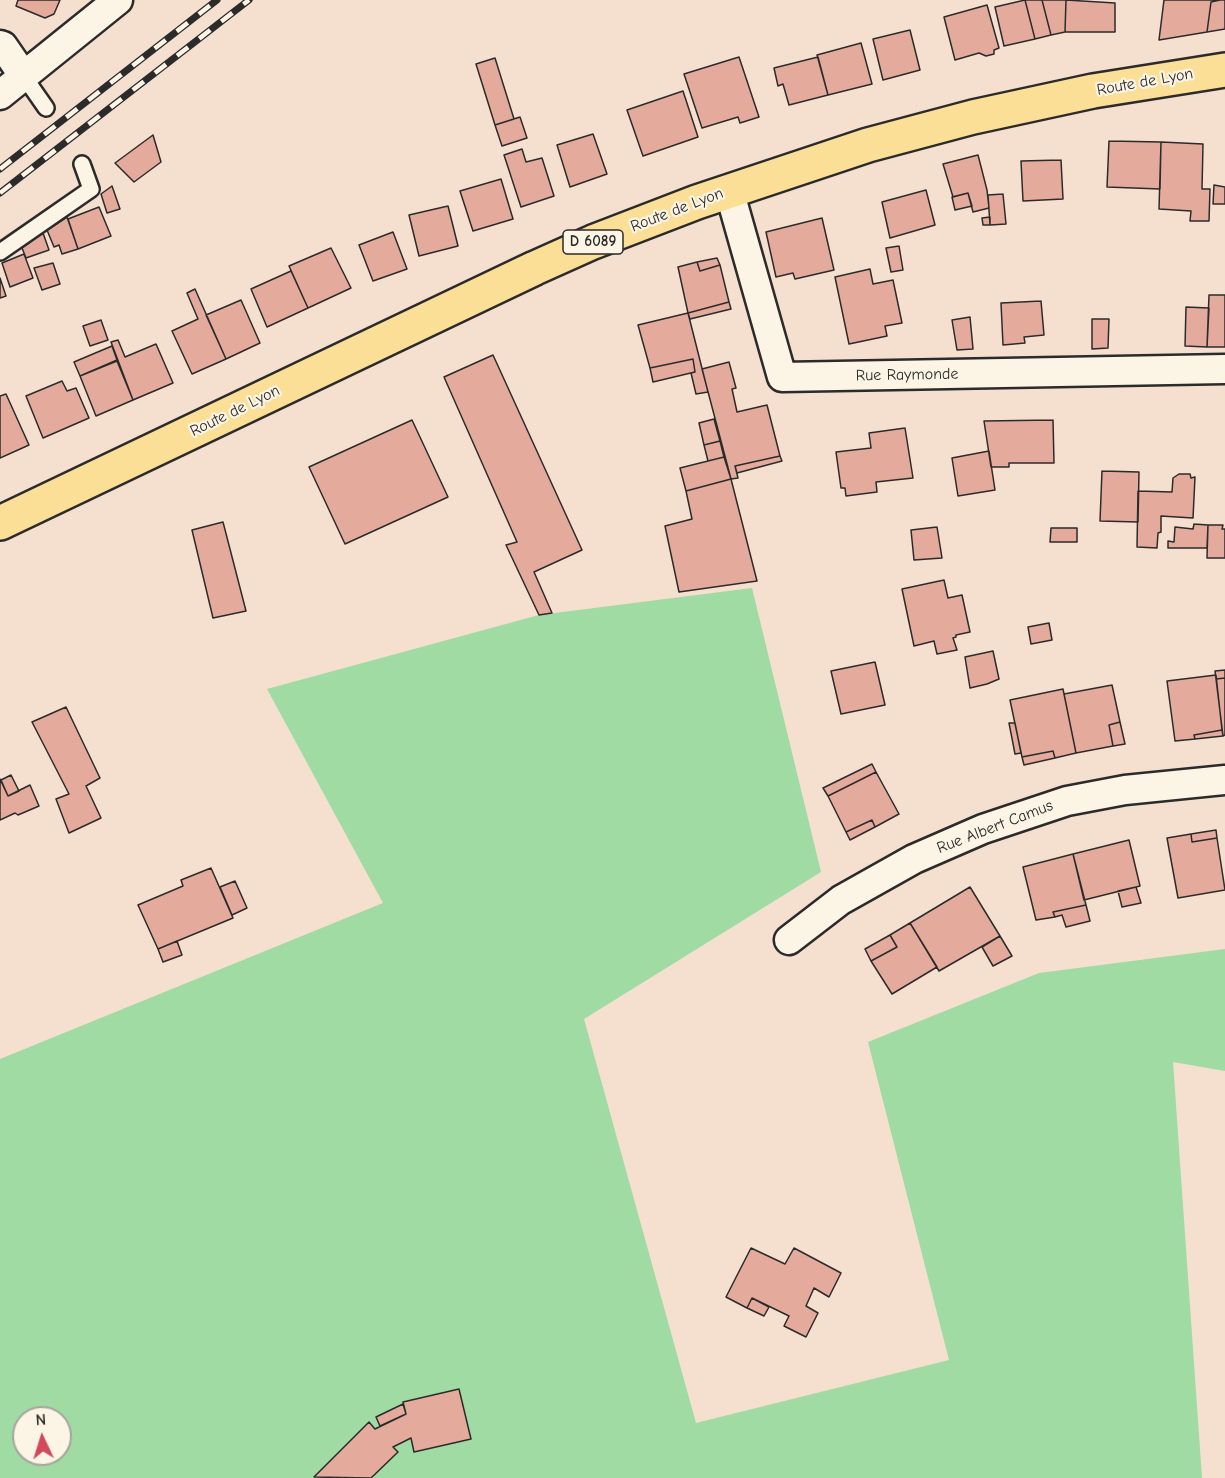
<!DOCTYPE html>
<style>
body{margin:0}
#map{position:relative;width:1225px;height:1478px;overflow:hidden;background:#f5dfcf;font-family:"Comic Neue",sans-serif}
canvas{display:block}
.north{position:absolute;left:12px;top:1406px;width:60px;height:60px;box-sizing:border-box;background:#fcf5e5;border:2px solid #a8a49b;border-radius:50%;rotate:356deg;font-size:16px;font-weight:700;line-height:24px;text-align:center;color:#2b2b2b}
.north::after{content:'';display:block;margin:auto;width:21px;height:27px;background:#d1495b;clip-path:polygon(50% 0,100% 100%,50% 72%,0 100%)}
</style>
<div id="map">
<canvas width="1225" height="1478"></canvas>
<div class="north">N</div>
</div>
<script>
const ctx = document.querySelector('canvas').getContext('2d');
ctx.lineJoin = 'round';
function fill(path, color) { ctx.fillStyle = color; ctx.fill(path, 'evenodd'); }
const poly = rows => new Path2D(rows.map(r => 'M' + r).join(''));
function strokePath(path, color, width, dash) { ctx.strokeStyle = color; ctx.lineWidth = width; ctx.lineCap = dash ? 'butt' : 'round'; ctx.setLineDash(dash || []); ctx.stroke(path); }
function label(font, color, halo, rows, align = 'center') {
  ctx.font = font + ' "Comic Neue",sans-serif'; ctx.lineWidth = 4.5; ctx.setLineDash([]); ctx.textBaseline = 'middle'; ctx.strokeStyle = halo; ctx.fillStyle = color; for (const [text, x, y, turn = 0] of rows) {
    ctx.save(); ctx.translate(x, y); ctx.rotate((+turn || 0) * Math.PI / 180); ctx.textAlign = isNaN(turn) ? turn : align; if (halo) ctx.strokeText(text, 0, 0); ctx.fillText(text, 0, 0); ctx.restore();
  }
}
const green = poly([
 [752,588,821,872,584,1019,696,1423,949,1360,868,1042,1039,973,1225,949,1225,1071,1173,1062,1202,1478,0,1478,0,1059,383,903,267,689,539,615],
 [24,1418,60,1418,60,1454,24,1454]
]);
const building = poly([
 [18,0,60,0,54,14,45,18,16,6,18,0],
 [1025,0,1035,39,1004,46,995,7,1025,0],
 [1025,0,1042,0,1051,35,1035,39,1025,0],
 [1042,0,1066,0,1065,32,1051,35,1042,0],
 [1066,0,1115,3,1115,32,1065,32,1066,0],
 [1164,0,1220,0,1211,2,1207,32,1159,40,1164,0],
 [1220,0,1225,0,1225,29,1207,32,1211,2,1220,0],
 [987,5,999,48,994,50,994,54,986,56,979,53,955,60,944,17,987,5],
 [910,30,920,70,883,80,873,39,910,30],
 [861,43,872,84,828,95,817,55,861,43],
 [739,57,759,117,740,123,738,117,702,128,684,74,739,57],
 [818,57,828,95,789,105,783,84,778,86,774,68,818,57],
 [495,58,514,119,495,125,476,64,495,58],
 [683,91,698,137,643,156,627,110,683,91],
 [520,117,527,138,502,146,495,125,520,117],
 [593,134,607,174,570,187,557,145,593,134],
 [153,135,161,162,134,182,115,163,153,135],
 [1109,141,1161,142,1160,189,1107,187,1109,141],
 [1161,142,1203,144,1202,189,1210,189,1209,221,1190,221,1191,211,1159,209,1161,142],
 [522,149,526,162,542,158,554,196,521,207,504,155,522,149],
 [978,155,987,190,989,208,973,212,968,193,953,197,943,164,978,155],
 [1061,160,1063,199,1023,201,1021,161,1061,160],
 [501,179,513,219,473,231,460,191,501,179],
 [1214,185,1225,187,1225,204,1213,204,1214,185],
 [112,186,120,209,107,213,101,194,112,186],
 [926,190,935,225,890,238,882,202,926,190],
 [968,193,972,206,955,210,952,197,968,193],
 [1003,194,1006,224,990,225,988,195,1003,194],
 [448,206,458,246,419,256,409,215,448,206],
 [99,207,111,236,78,249,68,219,99,207],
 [67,217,78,249,62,254,59,245,54,247,47,230,67,217],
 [990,217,990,225,983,225,982,218,990,217],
 [822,218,834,270,795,279,793,273,776,277,766,232,822,218],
 [393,232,407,269,373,281,359,245,393,232],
 [43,233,49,250,26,258,22,248,43,233],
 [899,246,903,270,891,272,886,248,899,246],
 [331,248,351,288,308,308,289,266,331,248],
 [24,254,33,278,10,287,2,263,24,254],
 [717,258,720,265,700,271,697,262,717,258],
 [697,262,700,271,720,265,729,302,688,313,678,267,697,262],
 [53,263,60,284,42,290,34,268,53,263],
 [870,269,873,284,893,280,902,323,885,326,887,336,849,344,835,277,870,269],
 [291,271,308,308,267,327,251,289,291,271],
 [0,278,6,296,0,298,0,278],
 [195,289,226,359,192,374,172,331,198,319,187,293,195,289],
 [1209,295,1225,295,1225,347,1207,347,1209,295],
 [241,300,260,343,226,359,206,315,241,300],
 [1041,301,1044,335,1024,337,1025,343,1003,345,1001,303,1041,301],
 [729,302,731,309,690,319,688,313,729,302],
 [1186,307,1209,308,1207,347,1185,346,1186,307],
 [688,313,708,392,696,394,691,373,695,372,693,359,650,368,638,325,688,313],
 [970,317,973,349,957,350,952,320,970,317],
 [1092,319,1109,319,1108,348,1092,349,1092,319],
 [101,320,108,340,90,346,83,326,101,320],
 [118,340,125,357,156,344,173,383,133,400,111,342,118,340],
 [112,346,117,360,80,376,74,362,112,346],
 [493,355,582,550,534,572,552,613,539,615,506,545,517,542,444,377,493,355],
 [693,359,695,372,653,382,650,368,693,359],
 [117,361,133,400,96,416,80,376,117,361],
 [729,362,736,388,732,389,737,412,767,405,780,456,735,466,738,478,731,479,702,369,729,362],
 [62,381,67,391,76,388,89,418,43,438,26,396,62,381],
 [6,394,29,445,0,458,0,396,6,394],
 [714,419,720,441,704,445,699,423,714,419],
 [412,420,448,497,345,544,309,467,412,420],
 [1053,420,1054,463,1009,463,1009,467,991,467,984,421,1053,420],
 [905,428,913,478,876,482,877,492,846,496,845,488,841,488,836,452,871,448,869,433,905,428],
 [720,441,724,457,708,461,704,445,720,441],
 [989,451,995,490,958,496,952,458,989,451],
 [780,456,782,461,737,473,735,466,780,456],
 [724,457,731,479,686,491,680,468,724,457],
 [1102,471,1139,472,1138,522,1100,521,1102,471],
 [1179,474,1190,474,1191,478,1195,477,1193,518,1161,516,1161,532,1158,533,1157,548,1137,547,1138,491,1172,492,1173,478,1179,474],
 [731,479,757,581,679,592,665,526,692,519,686,491,731,479],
 [223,522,246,611,213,618,192,530,223,522],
 [1194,524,1208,525,1207,548,1168,548,1168,541,1174,542,1175,527,1193,529,1194,524],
 [1208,525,1223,525,1222,529,1225,529,1225,558,1207,558,1208,525],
 [937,527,942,558,914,560,911,530,937,527],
 [1051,528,1077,528,1077,542,1050,542,1051,528],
 [944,580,948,598,962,595,970,632,956,635,956,637,953,638,957,650,937,654,934,641,914,646,902,589,944,580],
 [1049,623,1052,640,1031,644,1028,627,1049,623],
 [993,651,999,679,987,684,970,688,965,657,993,651],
 [875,662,885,705,841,714,831,671,875,662],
 [1225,670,1225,678,1216,679,1215,671,1225,670],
 [1216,675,1222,730,1194,735,1195,739,1175,741,1167,681,1216,675],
 [1225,678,1225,735,1223,736,1216,679,1225,678],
 [1112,685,1120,722,1109,725,1113,746,1076,753,1064,694,1112,685],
 [1063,689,1076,753,1055,758,1053,751,1022,757,1010,700,1063,689],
 [66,707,100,778,86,786,101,818,69,833,56,799,69,794,32,722,66,707],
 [1120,722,1125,744,1113,746,1109,725,1120,722],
 [1009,723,1015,723,1021,753,1015,754,1009,723],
 [1222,730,1223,736,1195,739,1194,735,1222,730],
 [1053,751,1055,758,1024,765,1022,757,1053,751],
 [872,764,876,772,828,796,823,788,872,764],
 [876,772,899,814,875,827,872,820,846,832,828,796,876,772],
 [11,775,19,791,8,796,1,780,11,775],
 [0,779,8,796,30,785,39,806,18,815,15,813,0,820,0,779],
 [872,820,875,827,850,840,846,832,872,820],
 [1216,830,1217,838,1192,842,1191,834,1216,830],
 [1191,834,1192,842,1217,838,1225,890,1178,898,1167,838,1191,834],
 [1129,840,1140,886,1084,900,1073,854,1129,840],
 [1073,854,1086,905,1053,912,1055,917,1036,920,1023,867,1073,854],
 [211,868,233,918,158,949,138,905,183,886,181,880,211,868],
 [235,881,247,908,232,915,220,887,235,881],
 [970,887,1000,936,939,971,910,923,970,887],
 [1136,887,1141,903,1122,907,1118,891,1136,887],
 [1086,905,1090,921,1066,927,1062,915,1055,917,1053,912,1086,905],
 [910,923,937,967,892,994,871,961,897,947,890,935,910,923],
 [890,935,897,947,871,961,865,949,890,935],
 [1000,936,1012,956,993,966,982,947,1000,936],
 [177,941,182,955,163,962,158,949,177,941],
 [751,1248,785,1264,794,1248,841,1273,829,1297,814,1288,806,1306,818,1313,806,1337,784,1326,789,1316,752,1298,747,1308,726,1297,751,1248],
 [752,1298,769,1307,764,1316,747,1308,752,1298],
 [459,1389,471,1439,414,1452,411,1438,393,1447,398,1452,371,1478,314,1477,369,1422,375,1429,406,1414,403,1402,459,1389],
 [403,1404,406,1414,380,1426,376,1417,403,1404]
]);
const service = poly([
 [23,75,46,108],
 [0,252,91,189,82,164]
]);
const minor = poly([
 [0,45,3,46,23,75],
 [0,95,118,0],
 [729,190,782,377,1225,369],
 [789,940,841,900,914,859,983,829,1067,801,1125,790,1225,780]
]);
const primary = poly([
 [0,523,535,268,593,242,697,202,868,145,973,117,1093,91,1225,70]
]);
const rail = poly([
 [0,169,217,0],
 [0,193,249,0]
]);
const shields = [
 [593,242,60]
];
const shieldNames = [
 ["D 6089",593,242]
];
const streetNames = [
 ["Route de Lyon",1145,82,-10],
 ["Route de Lyon",677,210,-21],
 ["Rue Raymonde",907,375,-1],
 ["Route de Lyon",235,411,-26],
 ["Rue Albert Camus",995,827,-21]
];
fill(green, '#9fdba2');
fill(building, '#e4ab9d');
strokePath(building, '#2b2b2b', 1.5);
strokePath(service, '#2b2b2b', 20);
strokePath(minor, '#2b2b2b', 33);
strokePath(primary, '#2b2b2b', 38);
strokePath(service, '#fcf5e5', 15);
strokePath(minor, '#fcf5e5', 28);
strokePath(primary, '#fbdf96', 33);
strokePath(rail, '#2b2b2b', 7);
strokePath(rail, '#fcf5e5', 4.5, [14]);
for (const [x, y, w] of shields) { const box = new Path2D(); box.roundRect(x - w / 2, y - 12, w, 24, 4.5); ctx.fillStyle = '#fcf5e5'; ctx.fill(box); strokePath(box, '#2b2b2b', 1.5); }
label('bold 15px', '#2b2b2b', null, shieldNames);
label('16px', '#2b2b2b', '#fcf5e5', streetNames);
</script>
